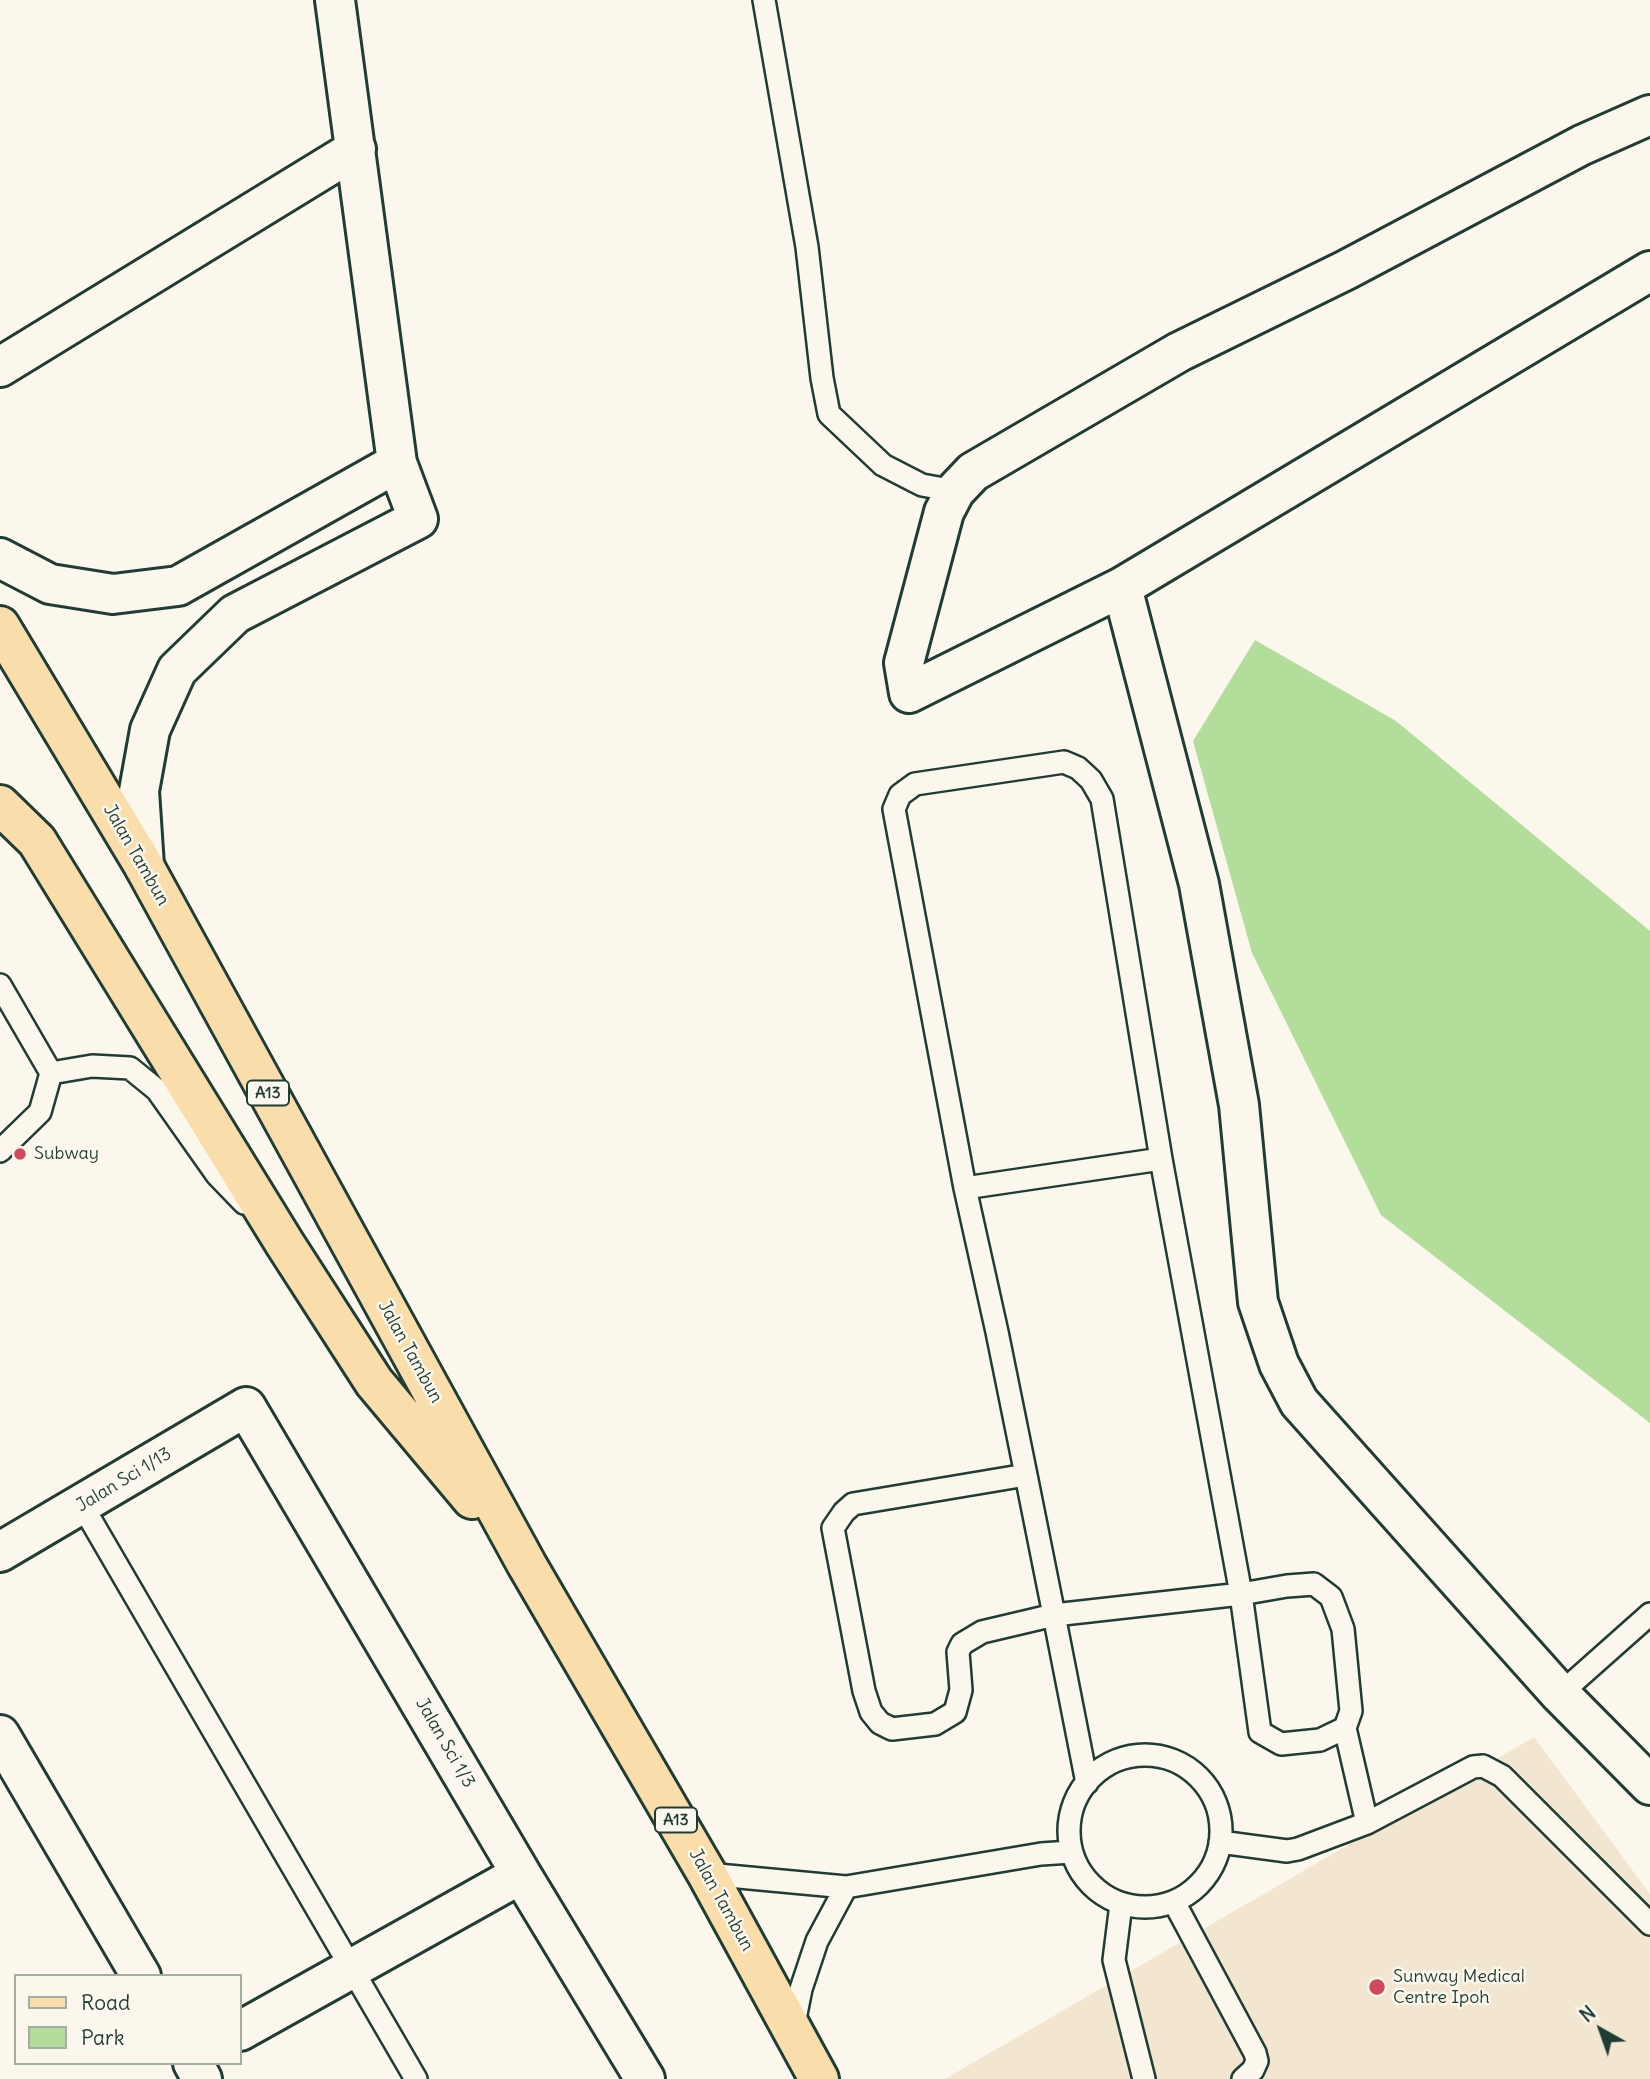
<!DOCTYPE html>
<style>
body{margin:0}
#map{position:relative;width:1650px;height:2079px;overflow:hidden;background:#fbf7ec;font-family:Delius,sans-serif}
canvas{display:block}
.legend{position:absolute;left:14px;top:1974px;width:228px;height:91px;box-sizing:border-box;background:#fbf7ec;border:2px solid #a3ada2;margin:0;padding:9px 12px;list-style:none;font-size:21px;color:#1f3d34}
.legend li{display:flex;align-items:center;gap:14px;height:35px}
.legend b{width:35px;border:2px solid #a3ada2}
.north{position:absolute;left:1566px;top:1995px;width:70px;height:70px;-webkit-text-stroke:5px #fbf7ec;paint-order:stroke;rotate:320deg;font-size:19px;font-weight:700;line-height:28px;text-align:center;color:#1f3d34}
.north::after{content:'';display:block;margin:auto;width:24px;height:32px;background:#1f3d34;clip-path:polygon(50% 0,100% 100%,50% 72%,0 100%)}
</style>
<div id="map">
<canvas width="1650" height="2079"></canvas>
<ul class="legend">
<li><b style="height:9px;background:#f9deab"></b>Road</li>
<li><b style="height:19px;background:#b2dd9b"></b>Park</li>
</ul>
<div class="north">N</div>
</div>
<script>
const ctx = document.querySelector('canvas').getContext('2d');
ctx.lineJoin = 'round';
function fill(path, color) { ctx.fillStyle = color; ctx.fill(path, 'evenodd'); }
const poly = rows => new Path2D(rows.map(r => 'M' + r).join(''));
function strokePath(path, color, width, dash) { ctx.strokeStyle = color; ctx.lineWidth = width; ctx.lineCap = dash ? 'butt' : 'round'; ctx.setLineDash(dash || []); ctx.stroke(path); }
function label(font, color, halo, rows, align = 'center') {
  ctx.font = font + ' Delius,sans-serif'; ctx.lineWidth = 5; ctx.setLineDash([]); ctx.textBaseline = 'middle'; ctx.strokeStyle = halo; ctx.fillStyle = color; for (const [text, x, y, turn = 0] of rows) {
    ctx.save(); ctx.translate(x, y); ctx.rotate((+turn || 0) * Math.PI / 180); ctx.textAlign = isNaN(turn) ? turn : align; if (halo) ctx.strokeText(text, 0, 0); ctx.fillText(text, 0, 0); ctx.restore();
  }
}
const built = poly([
 [1534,1737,1650,1894,1650,2079,945,2079]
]);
const green = poly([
 [1255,640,1396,721,1650,931,1650,1423,1381,1215,1252,953,1193,741]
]);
const service = poly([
 [764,0,807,247,822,378,829,414,883,465,922,485,955,491],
 [0,985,51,1073,40,1112,0,1151],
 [51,1073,92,1066,130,1068,157,1090,217,1175,244,1203],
 [965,1188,1161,1159],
 [1026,1475,853,1504,844,1512,833,1528,864,1691,871,1712,880,1723,892,1729,935,1724,955,1712,961,1690,958,1652,962,1644,982,1632,1054,1615,1241,1594,1287,1586,1314,1584,1331,1597,1343,1629,1351,1711,1345,1728,1320,1740,1281,1744,1260,1732,1241,1594,1161,1159,1102,799,1091,780,1078,768,1064,762,915,784,900,795,894,809,965,1188,997,1332,1026,1475,1054,1615,1087,1783],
 [82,1505,416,2079],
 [1560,1694,1650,1614],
 [1345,1728,1367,1823],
 '1069 1831a76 76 0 1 1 152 0a76 76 0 1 1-152 0Z',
 [1220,1842,1287,1851,1298,1849,1367,1823,1473,1767,1483,1766,1502,1776,1650,1924],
 [707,1874,846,1887,1041,1854,1071,1852],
 [1174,1902,1255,2053,1257,2061,1253,2070,1243,2079],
 [1121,1904,1114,1960,1144,2079],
 [793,2029,801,1989,817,1941,846,1887]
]);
const minor = poly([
 [1650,115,1582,145,1346,270,1179,352,973,472,955,491,944,512,904,663,909,693,1122,587,1650,271],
 [0,367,356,149],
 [0,558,50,584,113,594,178,586,397,463],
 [1122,587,1199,884,1239,1105,1258,1302,1279,1364,1299,1402,1560,1694,1650,1785],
 [144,866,139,791,150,730,177,670,235,614,418,519,397,463,335,0],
 [0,1552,246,1407,521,1874,645,2079],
 [0,1735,141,1976],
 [240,2031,521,1874],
 [193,2063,202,2079]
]);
const primary = poly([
 [0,626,144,866,527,1565,707,1874,819,2079],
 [0,805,37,841,285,1244,374,1382,472,1499]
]);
const markers = [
 [20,1154,7,"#d1495b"],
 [1377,1987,9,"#d1495b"]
];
const shields = [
 [268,1093,42],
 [676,1820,42]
];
const shieldNames = [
 ["A13",268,1093],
 ["A13",676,1820]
];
const streetNames = [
 ["Jalan Tambun",136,855,60],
 ["Jalan Tambun",410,1352,61],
 ["Jalan Sci 1/13",124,1480,-31],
 ["Jalan Sci 1/3",445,1743,60],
 ["Jalan Tambun",721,1900,61]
];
const poiNames = [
 ["Subway",34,1154],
 ["Sunway Medical",1393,1977],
 ["Centre Ipoh",1393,1998]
];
fill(built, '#f3e6d1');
fill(green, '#b2dd9b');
strokePath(service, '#1f3d34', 26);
strokePath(minor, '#1f3d34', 44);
strokePath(primary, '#1f3d34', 44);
strokePath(service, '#fbf7ec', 21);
strokePath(minor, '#fbf7ec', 38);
strokePath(primary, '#f9deab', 38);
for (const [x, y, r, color] of markers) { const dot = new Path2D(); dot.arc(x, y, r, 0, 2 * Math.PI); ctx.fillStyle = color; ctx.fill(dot); strokePath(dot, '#fbf7ec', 2.5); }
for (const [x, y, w] of shields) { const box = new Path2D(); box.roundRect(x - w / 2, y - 12.5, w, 25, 5); ctx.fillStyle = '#fbf7ec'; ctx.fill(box); strokePath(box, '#1f3d34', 2); }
label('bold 16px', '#1f3d34', null, shieldNames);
label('18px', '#1f3d34', '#fbf7ec', streetNames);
label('18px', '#1f3d34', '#fbf7ec', poiNames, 'left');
</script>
